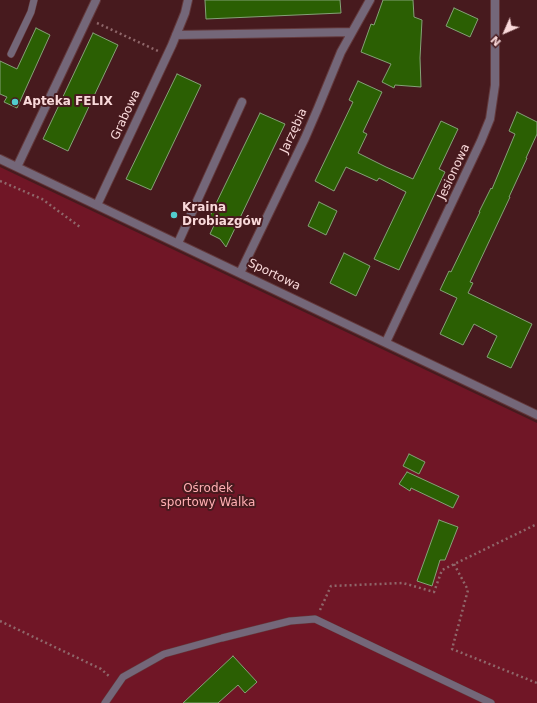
<!DOCTYPE html>
<meta charset="utf-8">
<style>
body{margin:0}
#map{position:relative;width:537px;height:703px;overflow:hidden;background:#471a1e;font-family:"DejaVu Sans",sans-serif}
canvas{display:block}
.north{position:absolute;left:485px;top:12px;width:40px;height:40px;-webkit-text-stroke:3px #471a1e;paint-order:stroke;rotate:225deg;font-size:11px;font-weight:700;line-height:16px;text-align:center;color:#f9d9da}
.north::after{content:'';display:block;margin:auto;width:14px;height:18px;background:#f9d9da;clip-path:polygon(50% 0,100% 100%,50% 72%,0 100%)}
</style>
<div id="map">
<canvas width="537" height="703"></canvas>
<div class="north">N</div>
</div>
<script>
const ctx = document.querySelector('canvas').getContext('2d');
ctx.lineJoin = 'round';
function fill(path, color) { ctx.fillStyle = color; ctx.fill(path, 'evenodd'); }
const poly = rows => new Path2D(rows.map(r => 'M' + r).join(''));
function strokePath(path, color, width, dash) { ctx.strokeStyle = color; ctx.lineWidth = width; ctx.lineCap = dash ? 'butt' : 'round'; ctx.setLineDash(dash || []); ctx.stroke(path); }
function label(font, color, halo, rows, align = 'center') {
  ctx.font = font + ' "DejaVu Sans",sans-serif'; ctx.lineWidth = 4; ctx.setLineDash([]); ctx.textBaseline = 'middle'; ctx.strokeStyle = halo; ctx.fillStyle = color; for (const [text, x, y, turn = 0] of rows) {
    ctx.save(); ctx.translate(x, y); ctx.rotate((+turn || 0) * Math.PI / 180); ctx.textAlign = isNaN(turn) ? turn : align; if (halo) ctx.strokeText(text, 0, 0); ctx.fillText(text, 0, 0); ctx.restore();
  }
}
const green = poly([
 [0,167,537,423,537,703,0,703]
]);
const building = poly([
 [205,0,340,0,341,13,206,19,205,0],
 [383,0,413,0,414,17,422,20,420,58,421,87,395,85,394,88,382,82,391,64,361,52,371,24,374,25,383,0],
 [454,8,478,19,470,37,446,26,454,8],
 [36,28,50,35,17,108,4,102,7,97,0,94,0,61,17,69,36,28],
 [93,33,118,45,68,151,43,139,93,33],
 [177,74,201,85,151,190,126,179,177,74],
 [358,81,382,92,363,132,367,134,358,153,386,167,413,179,441,121,458,129,439,169,445,172,399,270,374,259,406,192,379,178,377,181,346,167,334,191,315,181,353,102,349,100,358,81],
 [517,112,537,122,537,134,526,158,527,158,509,197,510,197,470,282,473,283,468,293,532,324,511,368,487,357,497,336,474,324,463,345,440,334,457,298,440,290,449,271,451,272,480,212,479,212,491,188,492,189,515,134,509,131,517,112],
 [260,113,285,124,226,247,220,239,210,234,216,221,209,218,260,113],
 [319,202,337,211,326,235,308,226,319,202],
 [344,253,370,266,356,296,330,283,344,253],
 [409,454,425,462,419,474,403,466,409,454],
 [407,472,459,496,453,508,411,488,410,491,399,484,407,472],
 [439,520,458,527,445,560,440,560,432,586,417,581,439,520],
 [233,656,257,682,245,693,238,685,218,703,183,703,233,656]
]);
const path = poly([
 [97,23,158,51],
 [0,181,42,199,80,227],
 [454,564,468,590,452,649,537,683],
 [320,610,331,586,403,583,434,592,442,570,537,524],
 [0,621,101,669,110,677]
]);
const service = poly([
 [11,54,31,12,34,0],
 [105,703,123,677,164,654,222,638,290,621,315,619,491,703]
]);
const minor = poly([
 [176,35,352,32],
 [0,159,537,415],
 [17,167,96,0],
 [97,205,172,45,185,13,188,0],
 [178,243,242,102],
 [240,273,305,138,318,108,341,52,370,0],
 [386,342,481,141,490,119,495,85,495,0]
]);
const markers = [
 [15,102,4,"#52cdce"],
 [174,215,4,"#52cdce"]
];
const poiNames = [
 ["Apteka FELIX",23,102],
 ["Kraina",182,208],
 ["Drobiazgów",182,222]
];
const streetNames = [
 ["Grabowa",126,115,-65],
 ["Jarzębia",294,131,-65],
 ["Jesionowa",454,172,-65],
 ["Sportowa",274,275,26]
];
const parkNames = [
 ["Ośrodek",208,489],
 ["sportowy Walka",208,503]
];
fill(green, '#701626');
fill(building, '#2b5f03');
strokePath(building, '#84a277', 1);
strokePath(service, '#63393c', 8);
strokePath(minor, '#63393c', 10);
strokePath(path, '#8f676a', 2.5, [2, 3]);
strokePath(service, '#746779', 7);
strokePath(minor, '#746779', 8);
for (const [x, y, r, color] of markers) { const dot = new Path2D(); dot.arc(x, y, r, 0, 2 * Math.PI); ctx.fillStyle = color; ctx.fill(dot); strokePath(dot, '#471a1e', 1.5); }
label('bold 12px', '#f9d9da', '#471a1e', poiNames, 'left');
label('12px', '#f9d9da', '#471a1e', streetNames);
label('12px', '#ffaeb2', '#471a1e', parkNames);
</script>
